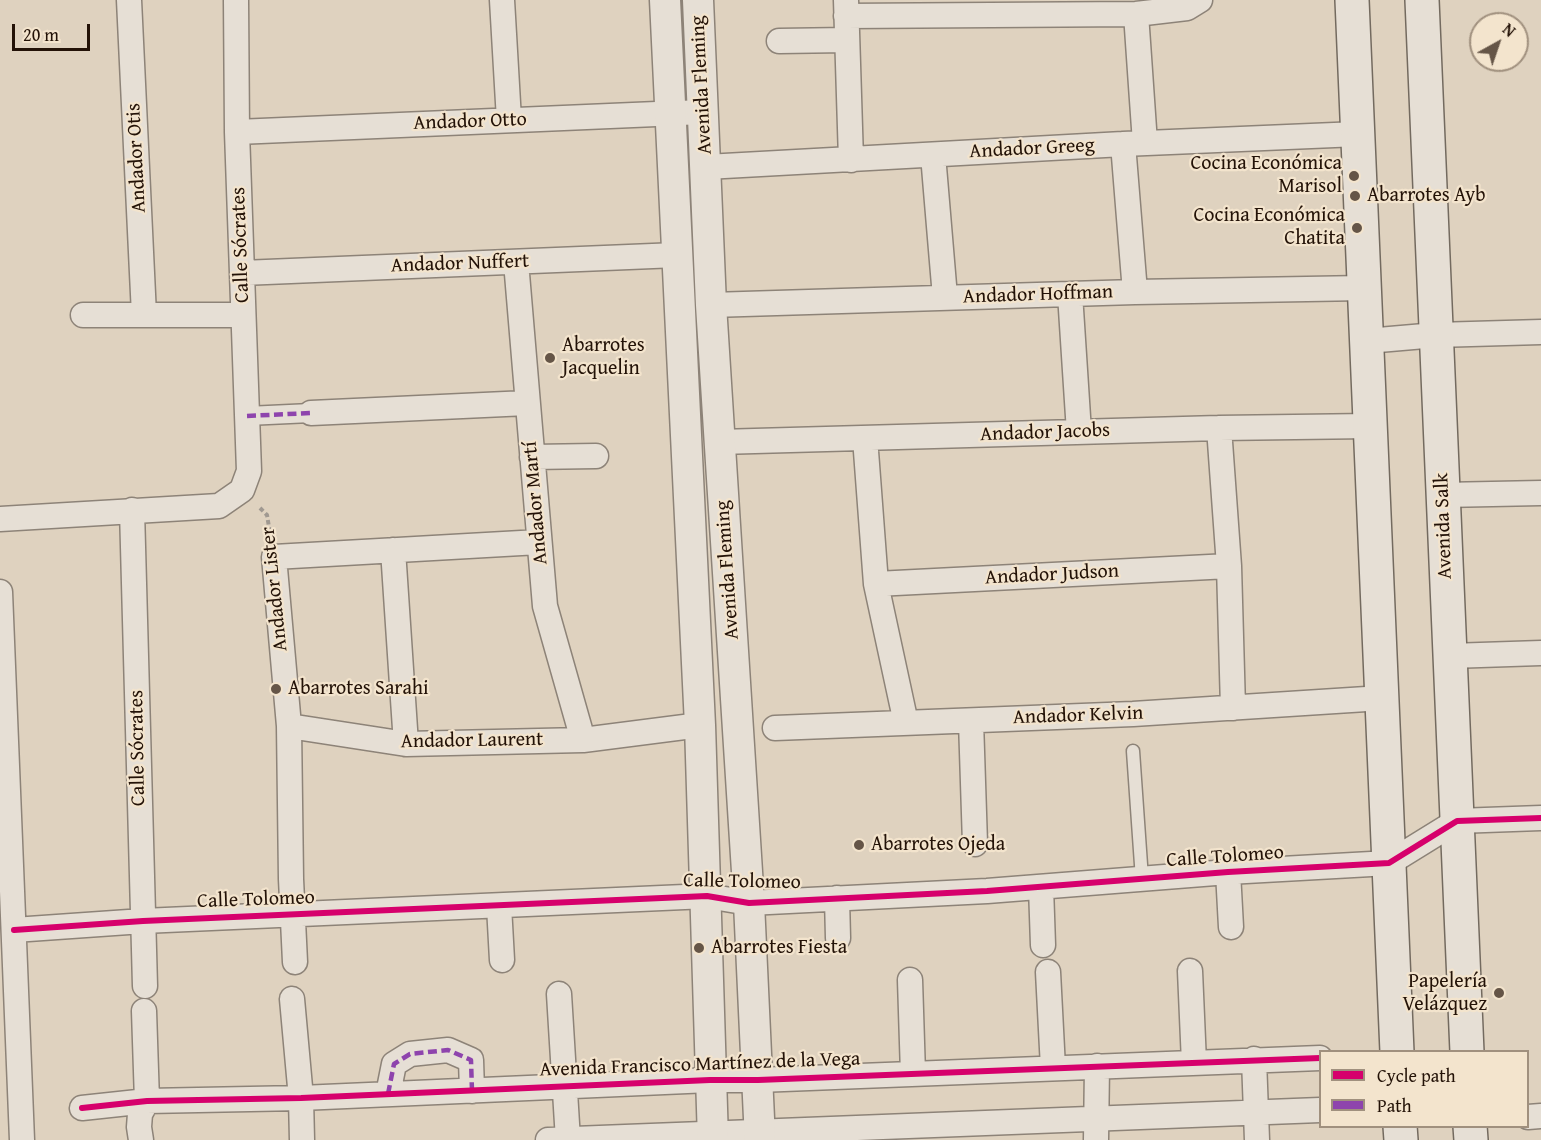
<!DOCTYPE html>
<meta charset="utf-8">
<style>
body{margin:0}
#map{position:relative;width:1541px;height:1140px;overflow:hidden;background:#dfd2bf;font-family:"Gentium Book Plus",serif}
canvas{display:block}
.legend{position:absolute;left:1319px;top:1050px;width:210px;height:78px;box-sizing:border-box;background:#f3e4cd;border:2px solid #a0907e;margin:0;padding:8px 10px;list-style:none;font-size:18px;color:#231207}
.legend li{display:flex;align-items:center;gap:12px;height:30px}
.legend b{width:30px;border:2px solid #a0907e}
.north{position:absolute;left:1469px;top:12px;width:60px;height:60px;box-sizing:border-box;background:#f3e4cd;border:2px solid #a0907e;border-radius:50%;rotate:40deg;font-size:16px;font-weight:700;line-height:24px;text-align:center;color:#231207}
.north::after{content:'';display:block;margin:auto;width:21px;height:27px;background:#655547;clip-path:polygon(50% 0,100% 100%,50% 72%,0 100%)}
.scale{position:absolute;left:12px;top:24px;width:78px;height:27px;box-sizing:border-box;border:3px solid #231207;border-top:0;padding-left:8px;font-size:18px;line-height:21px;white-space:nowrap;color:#231207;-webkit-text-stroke:4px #f3e4cd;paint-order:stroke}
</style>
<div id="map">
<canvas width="1541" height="1140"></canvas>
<ul class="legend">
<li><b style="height:8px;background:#d6006c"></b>Cycle path</li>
<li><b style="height:8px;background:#8e44ad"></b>Path</li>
</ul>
<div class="north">N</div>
<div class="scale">20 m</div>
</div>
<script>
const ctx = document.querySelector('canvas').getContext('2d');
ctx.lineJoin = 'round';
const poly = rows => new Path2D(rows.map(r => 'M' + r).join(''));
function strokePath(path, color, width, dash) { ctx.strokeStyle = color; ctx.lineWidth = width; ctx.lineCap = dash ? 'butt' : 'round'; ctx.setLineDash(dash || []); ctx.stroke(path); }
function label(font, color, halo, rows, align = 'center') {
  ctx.font = font + ' "Gentium Book Plus",serif'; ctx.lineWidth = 4.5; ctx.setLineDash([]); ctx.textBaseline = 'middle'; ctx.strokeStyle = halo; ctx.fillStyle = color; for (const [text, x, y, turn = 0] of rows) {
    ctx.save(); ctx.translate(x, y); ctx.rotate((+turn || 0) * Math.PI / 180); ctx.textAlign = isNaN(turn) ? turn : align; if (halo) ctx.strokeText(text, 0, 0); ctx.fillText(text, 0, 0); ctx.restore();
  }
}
const path = poly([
 [260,508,267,515,270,533]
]);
const service = poly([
 [1133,751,1142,879]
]);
const pedestrian = poly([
 [247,416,311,413]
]);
const minor = poly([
 [129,0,144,315],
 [502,0,509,120],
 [846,0,851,160],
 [1136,14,1145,143],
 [846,16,1136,14,1187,8,1200,0],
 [779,41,847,40],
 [237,132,703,112],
 [1123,144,1135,292],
 [933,155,945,297],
 [706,167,1123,144,1358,134],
 [516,262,545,606,583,740],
 [242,273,677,255],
 [1070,294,1079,432],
 [711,305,1135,292,1364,288],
 [83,315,243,315],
 [1367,341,1436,335,1541,332],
 [311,413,527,403],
 [1219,428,1229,566,1233,708],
 [865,438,876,584,906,723],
 [719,442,1219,428,1370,426],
 [532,457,596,456],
 [1443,495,1541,493],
 [132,510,145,986],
 [0,519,219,506,242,490,249,471,237,132,236,0],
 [393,550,406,744],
 [876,584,1229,566],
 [0,592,22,1140],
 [1450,656,1541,653],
 [971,721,975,844],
 [289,726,406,744,583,740,700,725],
 [775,728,1133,714,1382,698],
 [1228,872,1231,927],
 [1041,887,1043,945],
 [837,898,838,938],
 [499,906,502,960],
 [14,930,143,921,707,896,749,903,987,891,1228,872,1389,863,1457,821,1541,818],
 [295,962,291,879,289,726,274,557,539,542],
 [1190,971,1194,1063],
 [1048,972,1053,1068],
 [910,980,913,1074],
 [559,994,568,1140],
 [292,999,301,1098,302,1140],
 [1254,1059,1257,1140],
 [388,1094,394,1064,410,1054,448,1050,471,1060,472,1091],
 [82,1108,147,1101,301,1098,710,1080,758,1080,1320,1058],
 [1528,1117,1541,1116],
 [141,1140,139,1127,140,1114,147,1101,144,1011],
 [548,1140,1320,1110],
 [1096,1140,1097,1066]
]);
const tertiary = poly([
 [665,0,700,725,713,1140],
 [698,0,711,305,749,903,760,1140]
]);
const secondary = poly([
 [1352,0,1397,1052],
 [1422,0,1467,1052],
 [1400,1126,1401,1140],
 [1470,1126,1471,1140]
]);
const quiet = poly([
 [247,416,311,413],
 [388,1094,394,1064,410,1054,448,1050,471,1060,472,1091]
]);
const cycleway = poly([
 [14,930,143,921,707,896,749,903,987,891,1228,872,1389,863,1457,821,1541,818],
 [82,1108,147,1101,301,1098,710,1080,758,1080,1320,1058]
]);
const markers = [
 [1354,176,6,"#655547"],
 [1355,196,6,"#655547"],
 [1357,228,6,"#655547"],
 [550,358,6,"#655547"],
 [276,689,6,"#655547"],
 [859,845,6,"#655547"],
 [699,948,6,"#655547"],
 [1499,993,6,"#655547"]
];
const streetNames = [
 ["Avenida Fleming",702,85,-93],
 ["Andador Otto",470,122,-2],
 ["Andador Greeg",1032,149,-3],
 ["Andador Otis",137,158,-93],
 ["Calle Sócrates",241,245,-92],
 ["Andador Nuffert",460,264,-2],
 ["Andador Hoffman",1038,295,-2],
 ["Andador Jacobs",1045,433,-2],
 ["Andador Martí",536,503,-95],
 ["Avenida Salk",1444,526,-92],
 ["Avenida Fleming",728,570,-94],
 ["Andador Judson",1052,575,-3],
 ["Andador Lister",275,589,-96],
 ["Andador Kelvin",1078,716,-2],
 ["Andador Laurent",472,741,-1],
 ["Calle Sócrates",138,748,-91],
 ["Calle Tolomeo",1225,857,-4],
 ["Calle Tolomeo",742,882,1],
 ["Calle Tolomeo",256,900,-2],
 ["Avenida Francisco Martínez de la Vega",700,1065,-2]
];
const poiNames = [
 ["Cocina Económica",1342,164,"right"],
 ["Marisol",1342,187,"right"],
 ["Abarrotes Ayb",1367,196],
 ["Cocina Económica",1345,216,"right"],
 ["Chatita",1345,239,"right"],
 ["Abarrotes",562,346],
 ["Jacquelin",562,369],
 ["Abarrotes Sarahi",288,689],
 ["Abarrotes Ojeda",871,845],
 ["Abarrotes Fiesta",711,948],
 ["Papelería",1487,982,"right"],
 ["Velázquez",1487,1005,"right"]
];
strokePath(service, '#8d8378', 15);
strokePath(pedestrian, '#8d8378', 21);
strokePath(minor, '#8d8378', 27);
strokePath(tertiary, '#8d8378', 33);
strokePath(secondary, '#736a5f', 36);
strokePath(path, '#a09991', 4, [4.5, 3]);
strokePath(service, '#e6dfd5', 12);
strokePath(pedestrian, '#e6dfd5', 18);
strokePath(minor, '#e6dfd5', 24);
strokePath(tertiary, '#e6dfd5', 30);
strokePath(secondary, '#e6dfd5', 33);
strokePath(quiet, '#8e44ad', 4.5, [9, 4.5]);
strokePath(cycleway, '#d6006c', 6);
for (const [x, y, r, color] of markers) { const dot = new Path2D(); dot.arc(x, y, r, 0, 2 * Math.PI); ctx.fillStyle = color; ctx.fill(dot); strokePath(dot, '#f3e4cd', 2); }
label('20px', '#231207', '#f3e4cd', streetNames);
label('20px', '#231207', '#f3e4cd', poiNames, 'left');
</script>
